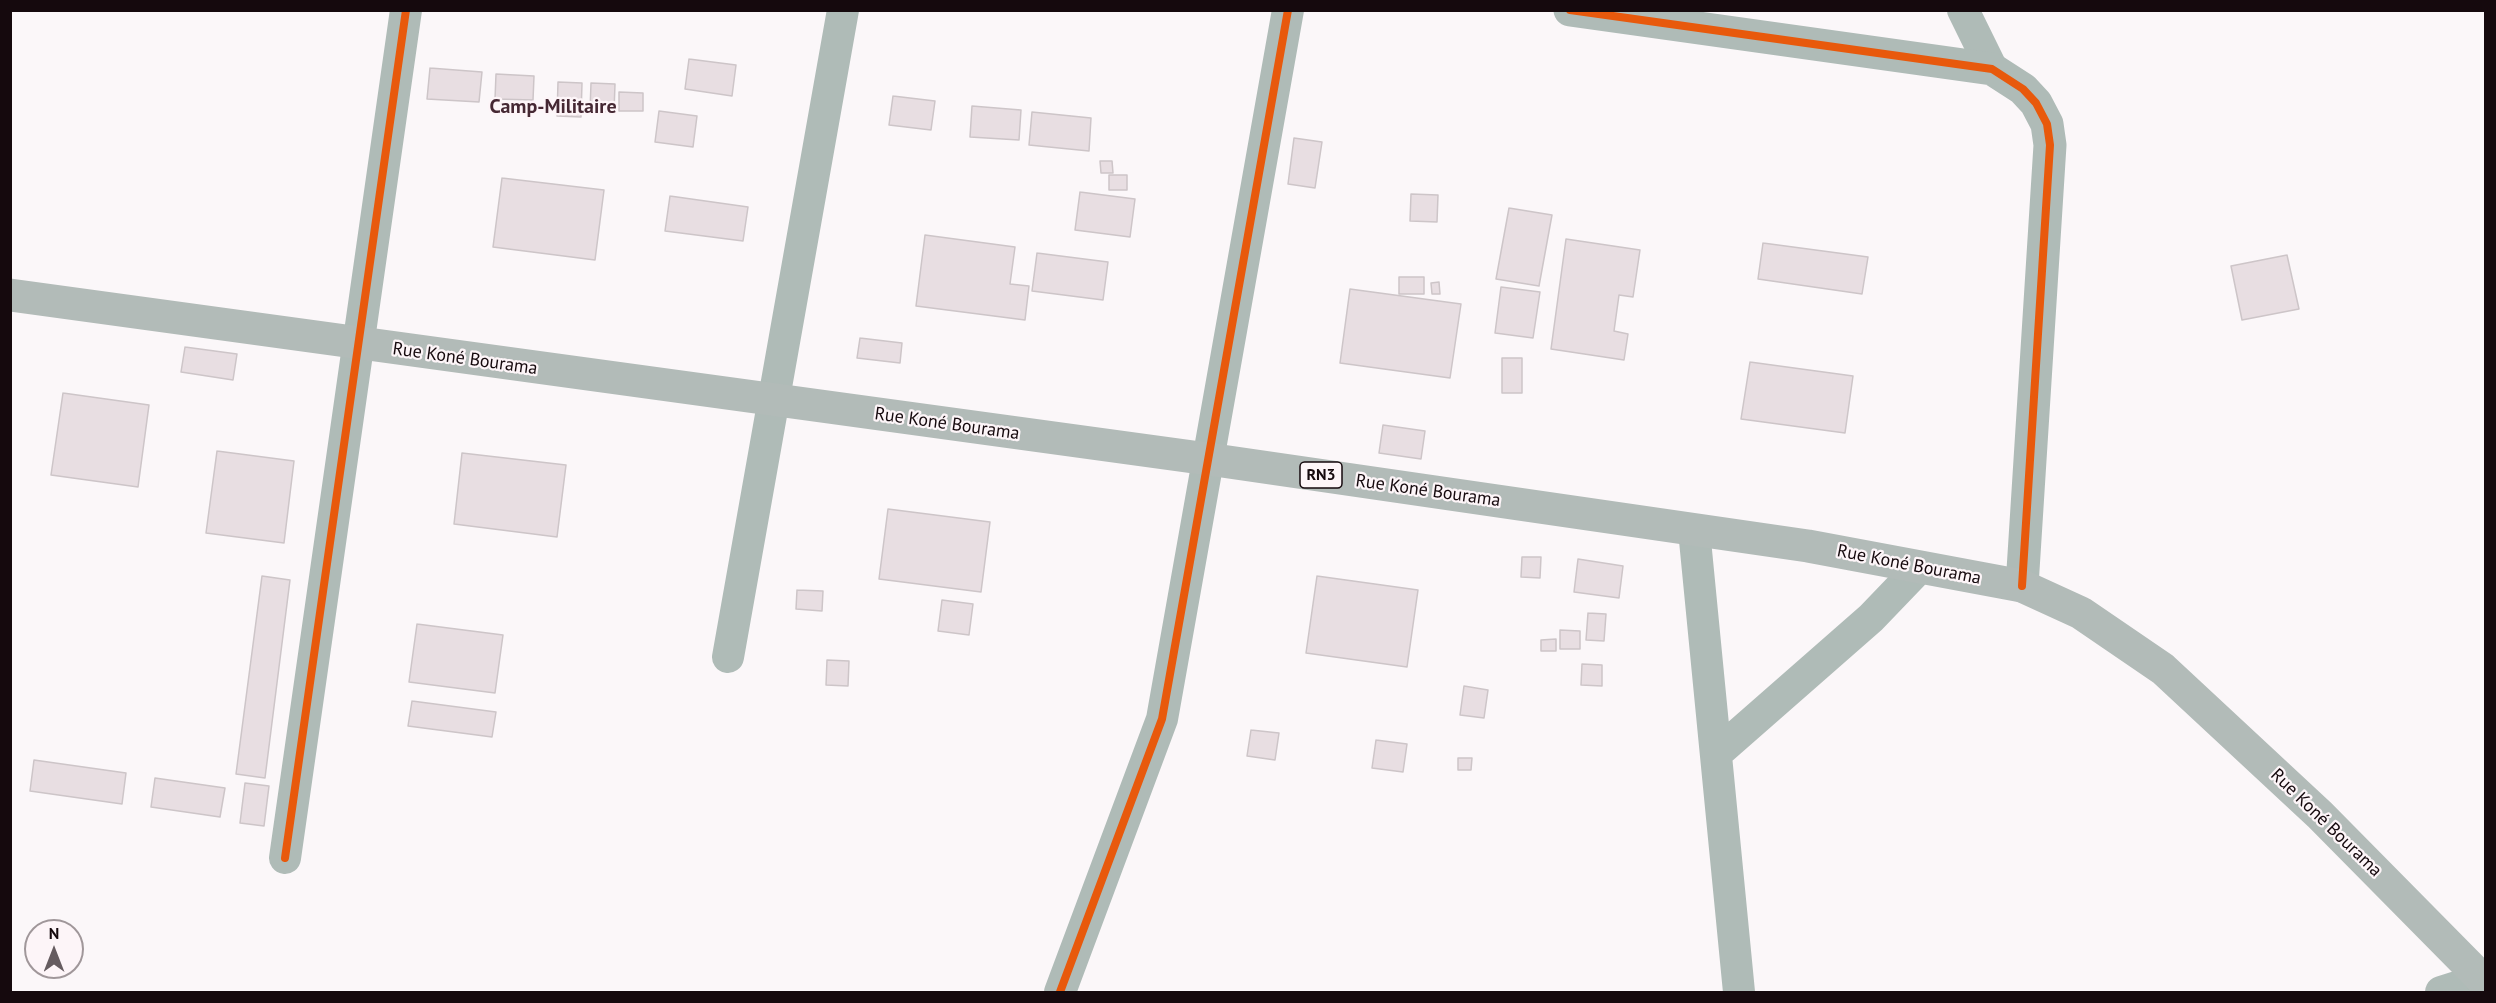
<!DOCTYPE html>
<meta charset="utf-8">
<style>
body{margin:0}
#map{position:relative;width:2496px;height:1003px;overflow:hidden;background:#fbf7f9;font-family:"PT Sans",sans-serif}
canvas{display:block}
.frame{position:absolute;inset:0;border:12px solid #15090d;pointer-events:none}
.north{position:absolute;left:24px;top:919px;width:60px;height:60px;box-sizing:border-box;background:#fdf5f8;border:2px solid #a0979a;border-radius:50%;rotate:0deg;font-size:16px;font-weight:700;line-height:24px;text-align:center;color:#15090d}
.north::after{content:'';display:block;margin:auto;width:21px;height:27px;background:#665c60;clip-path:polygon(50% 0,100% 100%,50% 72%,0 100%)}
</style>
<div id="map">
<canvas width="2496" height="1003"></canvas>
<div class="frame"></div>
<div class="north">N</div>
</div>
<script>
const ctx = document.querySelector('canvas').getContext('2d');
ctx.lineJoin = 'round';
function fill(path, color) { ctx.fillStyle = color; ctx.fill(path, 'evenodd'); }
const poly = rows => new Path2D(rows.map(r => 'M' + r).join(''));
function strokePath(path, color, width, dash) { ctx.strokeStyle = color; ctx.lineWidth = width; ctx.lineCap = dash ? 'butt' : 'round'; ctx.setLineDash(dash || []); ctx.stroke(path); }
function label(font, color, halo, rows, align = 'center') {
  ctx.font = font + ' "PT Sans",sans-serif'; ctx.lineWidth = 4.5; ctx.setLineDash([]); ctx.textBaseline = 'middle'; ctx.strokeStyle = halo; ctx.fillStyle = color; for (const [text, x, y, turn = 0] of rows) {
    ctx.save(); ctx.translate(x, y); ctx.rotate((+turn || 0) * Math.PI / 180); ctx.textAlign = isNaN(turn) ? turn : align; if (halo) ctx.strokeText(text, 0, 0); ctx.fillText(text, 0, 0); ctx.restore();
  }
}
const building = poly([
 [689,59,736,65,732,96,685,89,689,59],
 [430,68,482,72,479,102,427,99,430,68],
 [496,74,534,76,533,100,495,99,496,74],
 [558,82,582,83,581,117,557,116,558,82],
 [591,83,615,84,614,112,590,111,591,83],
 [619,92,643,93,643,111,619,111,619,92],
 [893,96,935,101,931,130,889,125,893,96],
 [972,106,1021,110,1019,140,970,137,972,106],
 [659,111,697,116,693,147,655,142,659,111],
 [1032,112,1091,118,1089,151,1029,145,1032,112],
 [1294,138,1322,142,1315,188,1288,184,1294,138],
 [1100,161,1112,161,1113,173,1101,173,1100,161],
 [1109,175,1127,175,1127,190,1109,190,1109,175],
 [502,178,604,190,595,260,493,247,502,178],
 [1080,192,1135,199,1130,237,1075,230,1080,192],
 [1411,194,1438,195,1437,222,1410,221,1411,194],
 [670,196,748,207,743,241,665,231,670,196],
 [1509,208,1552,215,1539,286,1496,279,1509,208],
 [925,235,1015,247,1010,284,1029,286,1025,320,916,306,925,235],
 [1566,239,1640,250,1633,297,1619,295,1614,331,1628,334,1624,360,1551,349,1566,239],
 [1763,243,1868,257,1862,294,1758,279,1763,243],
 [1037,253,1108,262,1103,300,1032,291,1037,253],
 [2287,255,2299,309,2242,320,2231,266,2287,255],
 [1399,277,1424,277,1424,294,1399,294,1399,277],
 [1439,282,1440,294,1432,294,1431,283,1439,282],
 [1501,287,1540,292,1533,338,1495,333,1501,287],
 [1350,289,1461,304,1450,378,1340,363,1350,289],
 [860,338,902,343,900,363,857,358,860,338],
 [185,347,237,354,233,380,181,372,185,347],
 [1502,358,1522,358,1522,393,1502,393,1502,358],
 [1750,362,1853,376,1845,433,1741,419,1750,362],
 [63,393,149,405,138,487,51,475,63,393],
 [1383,425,1425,431,1421,459,1379,453,1383,425],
 [217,451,294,461,284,543,206,533,217,451],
 [462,453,566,465,557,537,454,524,462,453],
 [888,509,990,522,981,592,879,579,888,509],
 [1522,557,1541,557,1540,578,1521,577,1522,557],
 [1578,559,1623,566,1619,598,1574,592,1578,559],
 [262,576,290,580,265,778,236,774,262,576],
 [1317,576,1418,590,1407,667,1306,653,1317,576],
 [797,590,823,591,822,611,796,609,797,590],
 [942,600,973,604,969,635,938,631,942,600],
 [1588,613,1606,614,1604,641,1586,640,1588,613],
 [417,624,503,635,495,693,409,682,417,624],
 [1560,630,1580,631,1580,649,1560,649,1560,630],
 [1556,639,1556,651,1541,651,1541,640,1556,639],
 [827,660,849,661,848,686,826,685,827,660],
 [1582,664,1602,665,1602,686,1581,685,1582,664],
 [1464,686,1488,690,1484,718,1460,715,1464,686],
 [412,701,496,712,492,737,408,726,412,701],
 [1251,730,1279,733,1275,760,1247,756,1251,730],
 [1376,740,1407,744,1403,772,1372,768,1376,740],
 [1458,758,1472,758,1471,770,1458,770,1458,758],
 [34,760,126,773,122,804,30,791,34,760],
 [155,778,225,788,220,817,151,807,155,778],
 [245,783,269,786,264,826,240,823,245,783]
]);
const minor = poly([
 [1963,10,1992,69],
 [1694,530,1739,992],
 [728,657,843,10],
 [1717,753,1871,618,1920,567],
 [285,858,406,10],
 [1060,992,1162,719,1288,10],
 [2441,992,2482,979]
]);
const tertiary = poly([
 [1570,10,1992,69,2023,89,2036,103,2047,124,2050,145,2022,586]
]);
const trunk = poly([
 [10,295,1208,459,1808,546,2022,586,2081,613,2163,669,2320,815,2486,983]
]);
const cycleway = poly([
 [1570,10,1992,69,2023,89,2036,103,2047,124,2050,145,2022,586],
 [285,858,406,10],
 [1060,992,1162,719,1288,10]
]);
const shields = [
 [1321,475,42]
];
const shieldNames = [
 ["RN3",1321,475]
];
const streetNames = [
 ["Rue Koné Bourama",465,359,8],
 ["Rue Koné Bourama",947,424,8],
 ["Rue Koné Bourama",1428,491,8],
 ["Rue Koné Bourama",1909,565,11],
 ["Rue Koné Bourama",2326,823,44]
];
const neighbourhoodNames = [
 ["Camp-Militaire",553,107]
];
fill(building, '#e8dee2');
strokePath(building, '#cdc5c8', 1.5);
strokePath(minor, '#afbbb7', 32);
strokePath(tertiary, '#afbbb7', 33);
strokePath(trunk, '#b2bbb8', 33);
strokePath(cycleway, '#e8590c', 8);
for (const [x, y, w] of shields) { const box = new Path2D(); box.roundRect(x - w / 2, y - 13, w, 26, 4.5); ctx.fillStyle = '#fdf5f8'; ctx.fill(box); strokePath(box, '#15090d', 1.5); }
label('bold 16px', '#15090d', null, shieldNames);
label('18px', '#15090d', '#fdf5f8', streetNames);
label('bold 20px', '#452833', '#fdf5f8', neighbourhoodNames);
</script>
